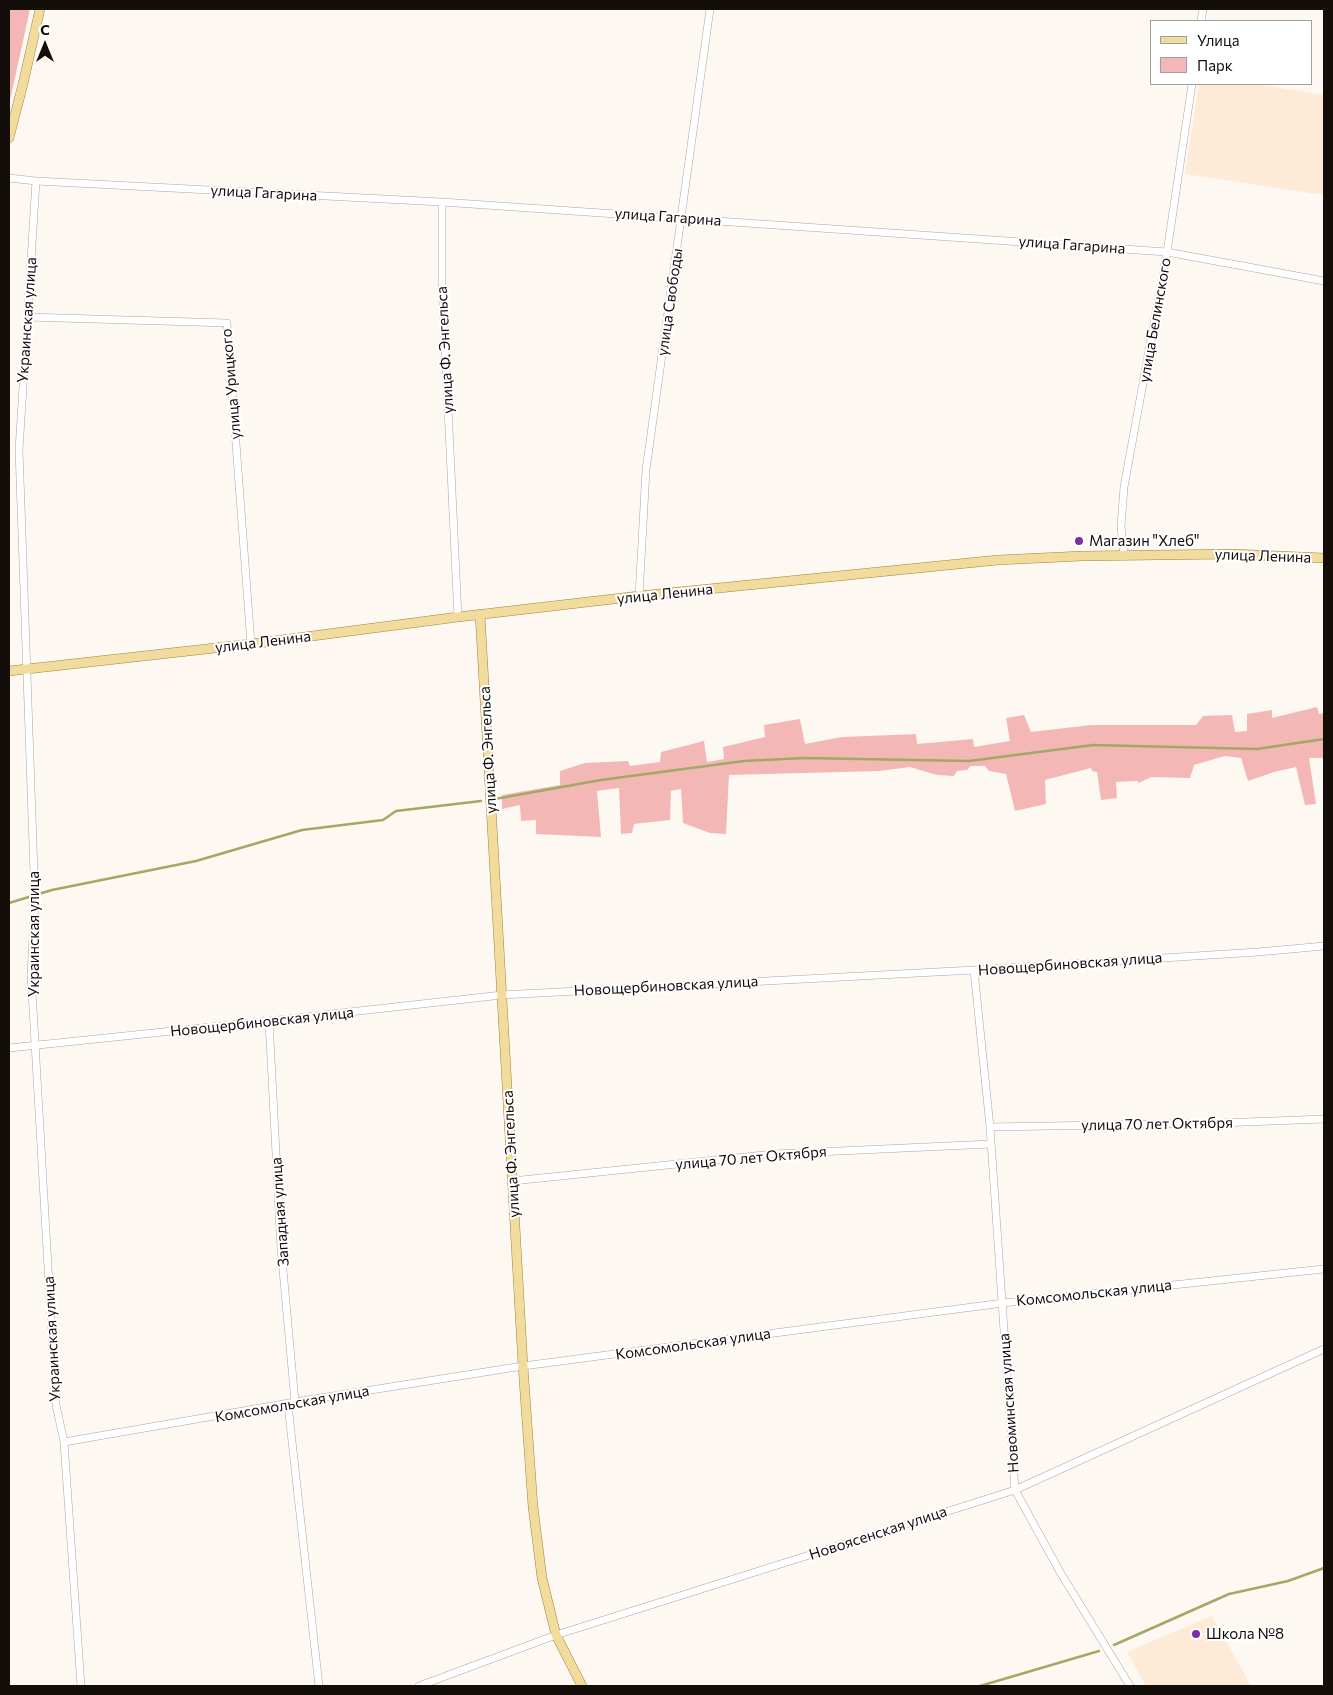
<!DOCTYPE html>
<meta charset="utf-8">
<style>
body{margin:0}
#map{position:relative;width:1333px;height:1695px;overflow:hidden;background:#fef8f3;font-family:Commissioner,sans-serif}
canvas{display:block}
.frame{position:absolute;inset:0;border:10px solid #130e0a;pointer-events:none}
.legend{position:absolute;left:1150px;top:20px;width:162px;height:65px;box-sizing:border-box;background:#fff;border:1px solid #a19f9d;margin:0;padding:6px 9px;list-style:none;font-size:15px;color:#130e0a}
.legend li{display:flex;align-items:center;gap:10px;height:25px}
.legend b{width:25px;border:1px solid #a19f9d}
.north{position:absolute;left:20px;top:20px;width:50px;height:50px;-webkit-text-stroke:4px #fff;paint-order:stroke;rotate:0deg;font-size:14px;font-weight:700;line-height:20px;text-align:center;color:#130e0a}
.north::after{content:'';display:block;margin:auto;width:18px;height:22px;background:#130e0a;clip-path:polygon(50% 0,100% 100%,50% 72%,0 100%)}
</style>
<div id="map">
<canvas width="1333" height="1695"></canvas>
<div class="frame"></div>
<ul class="legend">
<li><b style="height:6px;background:#f2dc9d"></b>Улица</li>
<li><b style="height:14px;background:#f3b8b6"></b>Парк</li>
</ul>
<div class="north">С</div>
</div>
<script>
const ctx = document.querySelector('canvas').getContext('2d');
ctx.lineJoin = 'round';
function fill(path, color) { ctx.fillStyle = color; ctx.fill(path, 'evenodd'); }
const poly = rows => new Path2D(rows.map(r => 'M' + r).join(''));
function strokePath(path, color, width, dash) { ctx.strokeStyle = color; ctx.lineWidth = width; ctx.lineCap = dash ? 'butt' : 'round'; ctx.setLineDash(dash || []); ctx.stroke(path); }
function label(font, color, halo, rows, align = 'center') {
  ctx.font = font + ' Commissioner,sans-serif'; ctx.lineWidth = 4; ctx.setLineDash([]); ctx.textBaseline = 'middle'; ctx.strokeStyle = halo; ctx.fillStyle = color; for (const [text, x, y, turn = 0] of rows) {
    ctx.save(); ctx.translate(x, y); ctx.rotate((+turn || 0) * Math.PI / 180); ctx.textAlign = isNaN(turn) ? turn : align; if (halo) ctx.strokeText(text, 0, 0); ctx.fillText(text, 0, 0); ctx.restore();
  }
}
const built = poly([
 [1199,84,1257,84,1323,95,1324,92,1324,195,1185,174],
 [1212,1616,1251,1686,1146,1686,1127,1652]
]);
const green = poly([
 [9,9,30,9,9,105],
 [1317,707,1319,714,1324,713,1324,758,1309,758,1316,804,1305,805,1296,767,1274,772,1248,781,1241,758,1225,756,1194,765,1190,778,1151,777,1139,783,1137,781,1116,782,1117,798,1101,800,1097,772,1092,771,1091,768,1045,780,1046,804,1015,811,1006,774,989,771,985,766,971,766,967,770,957,771,954,776,937,775,910,767,879,771,729,775,726,834,710,833,683,823,681,789,671,791,670,820,634,824,632,833,621,834,619,788,597,791,601,837,536,834,536,820,521,821,520,805,502,809,502,795,560,785,560,771,585,763,628,761,630,766,660,762,661,752,704,741,707,762,724,759,723,747,765,737,764,725,800,719,805,744,842,737,916,734,917,744,973,739,974,747,1010,741,1006,718,1024,715,1031,732,1091,725,1196,725,1203,716,1232,715,1235,732,1247,731,1247,714,1272,710,1272,718]
]);
const stream = poly([
 [495,799,601,780,744,761,804,758,969,761,1093,745,1257,749,1324,739],
 [9,903,52,890,196,861,302,830,383,820,396,811,481,801],
 [1114,1645,1229,1594,1288,1581,1324,1568],
 [980,1686,1099,1651]
]);
const minor = poly([
 [1201,21,1203,9],
 [9,178,36,181,442,202,1167,252,1324,281],
 [36,181,19,450,35,901,31,974,56,1405,64,1442,81,1686],
 [442,202,442,283,458,617],
 [27,317,227,323,251,644],
 [1124,556,1121,526,1124,487,1167,252,1192,84],
 [639,596,646,470,710,9],
 [974,970,990,1127,1015,1490,1060,1572,1130,1686],
 [269,1021,281,1248,295,1402],
 [9,1048,269,1021,502,995,974,970,1258,952,1324,946],
 [990,1127,1220,1123,1324,1119],
 [512,1181,774,1154,991,1144],
 [288,1405,319,1686],
 [64,1442,295,1402,523,1366,1003,1303,1324,1269],
 [419,1686,556,1635,1015,1490,1324,1349]
]);
const major = poly([
 [9,138,23,84,40,9],
 [480,614,523,1366,533,1507,542,1578,556,1635,582,1686],
 [9,671,251,644,458,617,639,596,998,560,1082,556,1233,554,1324,558]
]);
const markers = [
 [1079,541,5,"#792fa1"],
 [1196,1634,5,"#792fa1"]
];
const streetNames = [
 ["улица Гагарина",264,193,3],
 ["улица Гагарина",668,217,4],
 ["улица Гагарина",1072,245,4],
 ["улица Свободы",670,302,-82],
 ["Украинская улица",27,320,-86],
 ["улица Белинского",1155,320,-80],
 ["улица Ф. Энгельса",445,350,-93],
 ["улица Урицкого",231,384,-95],
 ["улица Ленина",1263,556,2],
 ["улица Ленина",665,594,-6],
 ["улица Ленина",263,642,-7],
 ["улица Ф. Энгельса",488,750,-93],
 ["Украинская улица",34,934,-90],
 ["Новощербиновская улица",1070,964,-4],
 ["Новощербиновская улица",666,986,-3],
 ["Новощербиновская улица",262,1022,-6],
 ["улица 70 лет Октября",1157,1124,-1],
 ["улица Ф. Энгельса",511,1154,-93],
 ["улица 70 лет Октября",751,1158,-5],
 ["Западная улица",280,1212,-94],
 ["Комсомольская улица",1094,1293,-6],
 ["Украинская улица",52,1339,-93],
 ["Комсомольская улица",693,1344,-8],
 ["Новоминская улица",1009,1403,-94],
 ["Комсомольская улица",292,1404,-10],
 ["Новоясенская улица",878,1533,-18]
];
const poiNames = [
 ["Магазин \"Хлеб\"",1089,541],
 ["Школа №8",1206,1634]
];
fill(built, '#fdead7');
fill(green, '#f3b8b6');
strokePath(stream, '#a2a865', 2.5);
strokePath(minor, '#b1a498', 8);
strokePath(major, '#9e843f', 10);
strokePath(minor, '#fff', 7);
strokePath(major, '#f2dc9d', 9);
for (const [x, y, r, color] of markers) { const dot = new Path2D(); dot.arc(x, y, r, 0, 2 * Math.PI); ctx.fillStyle = color; ctx.fill(dot); strokePath(dot, '#fff', 2); }
label('15px', '#130e0a', '#fff', streetNames);
label('15px', '#130e0a', '#fff', poiNames, 'left');
</script>
